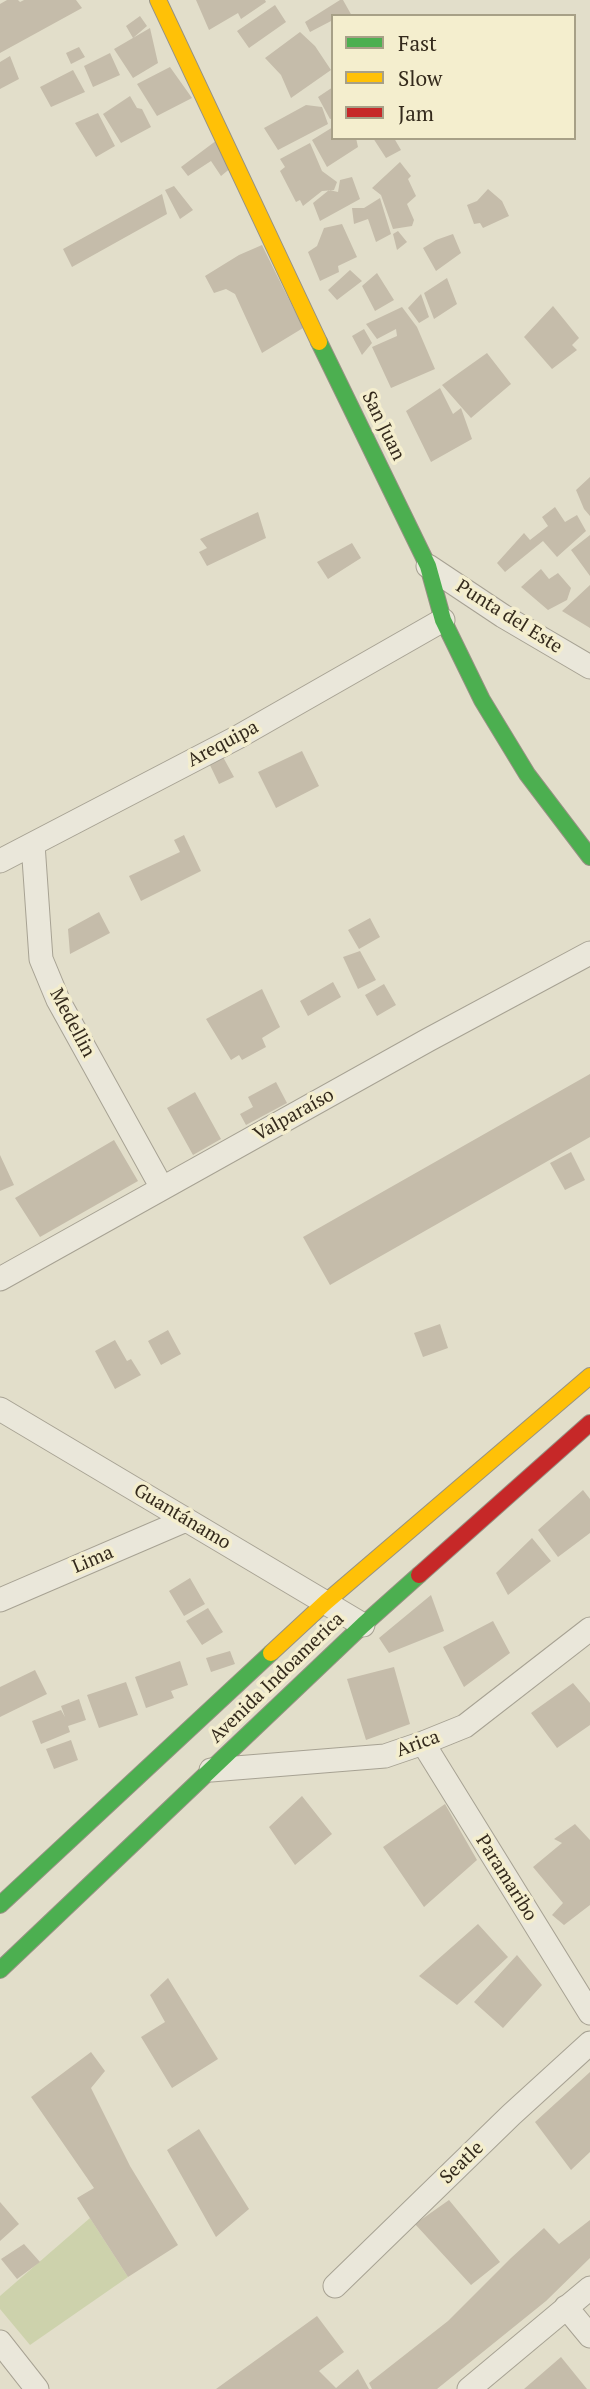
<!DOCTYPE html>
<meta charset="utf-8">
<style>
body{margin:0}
#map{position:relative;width:590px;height:2389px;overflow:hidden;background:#e2deca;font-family:"PT Serif",serif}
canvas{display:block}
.legend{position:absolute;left:331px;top:14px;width:245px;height:126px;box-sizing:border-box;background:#f4eece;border:2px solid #a7a087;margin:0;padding:9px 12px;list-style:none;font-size:21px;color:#342a1c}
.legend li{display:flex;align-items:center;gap:14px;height:35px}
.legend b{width:35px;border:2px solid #a7a087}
</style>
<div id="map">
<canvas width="590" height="2389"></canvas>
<ul class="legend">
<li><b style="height:9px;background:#4caf50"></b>Fast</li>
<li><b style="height:9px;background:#ffc107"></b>Slow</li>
<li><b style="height:9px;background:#c62828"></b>Jam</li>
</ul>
</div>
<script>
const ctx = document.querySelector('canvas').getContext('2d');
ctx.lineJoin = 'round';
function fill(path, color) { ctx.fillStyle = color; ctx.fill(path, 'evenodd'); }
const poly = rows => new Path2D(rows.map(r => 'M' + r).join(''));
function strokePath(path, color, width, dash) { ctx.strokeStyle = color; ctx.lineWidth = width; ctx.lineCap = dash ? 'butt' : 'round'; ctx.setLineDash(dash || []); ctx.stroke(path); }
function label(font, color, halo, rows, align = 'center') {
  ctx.font = font + ' "PT Serif",serif'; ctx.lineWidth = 7; ctx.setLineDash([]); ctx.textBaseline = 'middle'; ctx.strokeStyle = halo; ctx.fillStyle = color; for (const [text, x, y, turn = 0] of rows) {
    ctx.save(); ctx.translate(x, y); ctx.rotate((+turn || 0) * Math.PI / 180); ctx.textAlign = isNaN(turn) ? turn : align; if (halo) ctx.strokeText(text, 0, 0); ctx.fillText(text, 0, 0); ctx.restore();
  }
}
const green = poly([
 [90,2218,128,2277,30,2345,0,2309,0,2296]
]);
const building = poly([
 [7,0,18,0,20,2,24,0,76,0,82,8,0,53,0,4],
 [196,0,265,0,266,2,241,19,238,13,209,30],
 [340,0,343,0,352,16,333,16,333,20,310,32,305,22],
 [275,5,286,22,249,48,237,31],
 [140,16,147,26,133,38,126,26],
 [150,28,158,63,133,78,114,49],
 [300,32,315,46,331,70,291,98,281,75,265,58],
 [79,47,85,57,71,64,66,53],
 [110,53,120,75,93,87,84,66],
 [10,56,19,79,0,89,0,62],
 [170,67,192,98,157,116,137,84],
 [73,70,85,92,51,107,40,87],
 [333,87,333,118,330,119,318,97],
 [130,96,137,108,142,109,151,127,121,143,103,114],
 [306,105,322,107,328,124,278,150,264,128],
 [98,113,115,146,96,157,75,123],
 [333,127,333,138,356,138,358,147,327,167,312,140],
 [373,138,394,138,401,150,386,158],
 [217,140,232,167,221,176,211,161,188,176,181,167],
 [310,143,322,171,337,182,334,190,322,191,303,206,300,200,296,202,280,171,285,167,280,159],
 [400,162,411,176,408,179,416,196,407,204,414,220,412,226,393,229,381,195,372,188],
 [352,177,360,199,320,221,313,203,329,190,338,192,340,180],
 [174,186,193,210,180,219,165,190],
 [488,189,502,201,509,216,483,228,480,223,474,224,467,205,477,201],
 [162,194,167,214,72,267,63,249],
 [380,198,391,234,376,242,368,219,354,224,352,208,364,208],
 [342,224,357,257,338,266,339,272,320,281,308,252,317,246,324,228],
 [398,231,407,242,397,250,393,234],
 [453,234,461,253,436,271,423,248,436,240],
 [262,245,303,328,262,353,235,294,226,289,214,293,205,276,239,255],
 [350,270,362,281,337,300,328,290],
 [377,273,394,300,375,311,362,286],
 [447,278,457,304,434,319,424,293],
 [421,294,429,317,419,323,408,308],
 [553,306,579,338,572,345,577,350,552,369,524,337],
 [402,307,417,327,435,369,391,388,372,347,397,336,396,329,377,339,366,324],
 [364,329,372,343,362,355,352,336],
 [487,353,511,384,471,418,442,385],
 [440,388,453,414,461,408,472,439,431,462,406,411],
 [590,477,590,516,584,509,576,490],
 [555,507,565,522,577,515,586,531,557,557,543,541,505,572,497,563,524,533,530,540,548,526,542,517],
 [258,512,266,538,207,566,199,552,207,548,200,539],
 [590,535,590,576,571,550],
 [352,543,361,558,328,579,317,562],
 [541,569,549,579,558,573,571,588,567,600,548,610,521,587],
 [590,585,590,628,562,611],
 [302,751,319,786,276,808,258,772],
 [223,757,234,777,219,784,209,763],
 [184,835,201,871,141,901,129,876,180,852,174,840],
 [99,912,110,933,70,954,68,929],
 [370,918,380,937,359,949,348,930],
 [360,951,376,980,358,989,343,957],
 [333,982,341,997,308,1016,300,1001],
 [384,984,396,1005,377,1016,365,995],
 [262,989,280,1027,262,1038,266,1047,242,1060,239,1055,231,1060,206,1019],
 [590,1074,590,1137,330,1285,303,1237],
 [276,1082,287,1103,246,1125,240,1114,253,1107,248,1097],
 [195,1092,221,1139,193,1155,167,1108],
 [114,1140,138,1181,40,1237,15,1198],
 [571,1152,585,1180,565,1190,550,1163],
 [0,1155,14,1185,0,1191],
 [440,1324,448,1348,423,1357,414,1333],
 [168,1330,181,1354,161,1365,148,1341],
 [115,1340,127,1361,131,1359,141,1375,115,1389,95,1351],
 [583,1490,590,1499,590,1533,558,1557,538,1530],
 [532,1538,551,1561,508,1595,496,1573],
 [190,1578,205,1604,184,1616,169,1591],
 [431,1595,444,1631,389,1653,379,1638],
 [208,1608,223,1632,202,1645,186,1621],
 [493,1621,510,1653,464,1687,443,1647],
 [230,1651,235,1664,211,1672,206,1658],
 [180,1661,188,1685,171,1691,174,1698,146,1708,135,1677],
 [394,1667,410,1724,366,1740,347,1679],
 [35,1670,47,1694,0,1717,0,1687],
 [126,1682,138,1715,99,1728,87,1695],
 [573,1683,590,1703,590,1725,557,1748,531,1713],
 [79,1699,86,1720,68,1726,70,1732,41,1744,32,1721,61,1710,65,1717,61,1706],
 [71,1740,78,1760,54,1769,46,1749],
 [302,1796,332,1834,295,1865,269,1827],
 [445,1804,477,1860,424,1907,383,1847],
 [575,1824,590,1840,590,1905,564,1925,552,1915,563,1903,533,1867,562,1843,554,1839],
 [478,1924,508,1957,457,2005,419,1976],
 [517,1955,542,1985,503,2028,474,2002],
 [168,1978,218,2059,172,2088,141,2037,165,2022,150,1995],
 [91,2052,105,2071,91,2088,130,2166,178,2245,128,2277,77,2198,94,2188,31,2097],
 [590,2072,590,2152,571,2170,535,2122],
 [199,2129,249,2209,216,2237,167,2150],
 [449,2200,500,2262,471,2285,415,2224],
 [0,2202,19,2224,0,2241],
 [590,2220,590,2258,546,2301,437,2389,372,2389,369,2383,448,2321,511,2258,544,2228,559,2244],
 [24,2244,40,2262,17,2279,1,2259],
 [317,2316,344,2352,319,2371,336,2388,358,2369,369,2389,216,2389],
 [561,2357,587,2389,524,2389]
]);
const street = poly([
 [428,566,503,616,590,667],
 [33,844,41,959,58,1000,162,1188],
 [0,861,238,737,443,620],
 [0,1279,428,1040,590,953],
 [0,1409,363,1625],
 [0,1600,186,1520],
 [423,1743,590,2013],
 [211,1770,385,1756,423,1743,465,1726,590,1629],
 [335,2286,511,2115,590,2043],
 [566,2307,590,2336],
 [0,2342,37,2389],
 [469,2389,590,2288]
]);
const fast = poly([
 [319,342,428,566,443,620,482,700,527,774,590,857],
 [0,1905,271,1653],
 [0,1970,363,1625,419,1575]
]);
const slow = poly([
 [158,0,319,342],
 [271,1653,326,1602,590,1376]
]);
const jam = poly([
 [419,1575,590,1423]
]);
const streetNames = [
 ["San Juan",383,426,64],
 ["Punta del Este",509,617,32],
 ["Arequipa",223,744,-28],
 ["Medellin",72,1023,62],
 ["Valparaíso",294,1115,-29],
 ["Guantánamo",182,1517,31],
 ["Lima",93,1560,-23],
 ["Avenida Indoamerica",277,1678,-44],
 ["Arica",418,1744,-20],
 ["Paramaribo",506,1878,58],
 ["Seatle",462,2163,-44]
];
fill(green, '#cdd2ac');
fill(building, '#c5bcaa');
strokePath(street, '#a7a293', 25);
strokePath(fast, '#969183', 18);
strokePath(slow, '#969183', 18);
strokePath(jam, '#969183', 18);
strokePath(street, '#eae7da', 23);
strokePath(fast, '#4caf50', 16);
strokePath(slow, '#ffc107', 16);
strokePath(jam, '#c62828', 16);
label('19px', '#342a1c', '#f4eece', streetNames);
</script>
